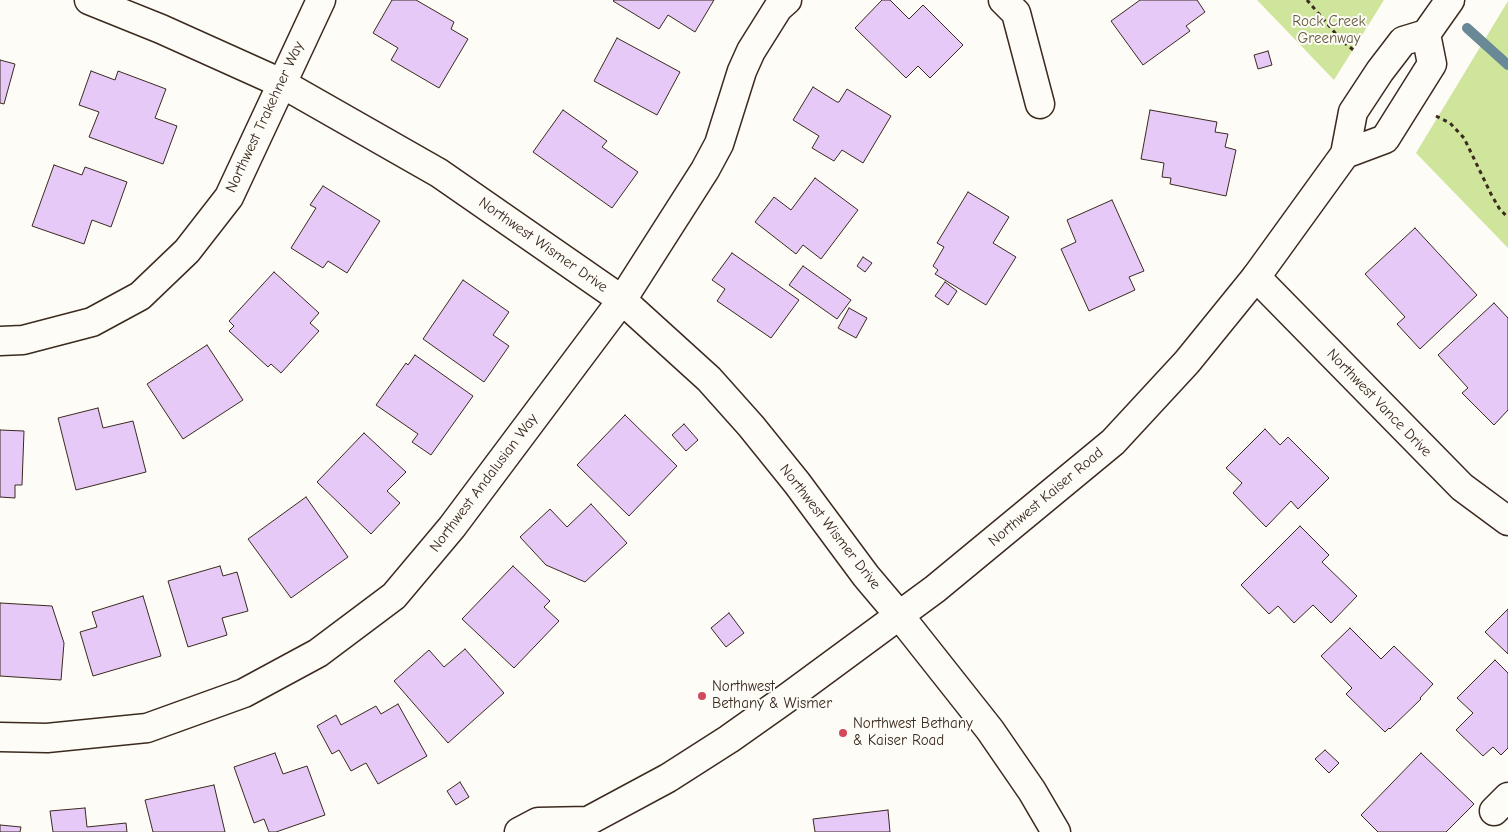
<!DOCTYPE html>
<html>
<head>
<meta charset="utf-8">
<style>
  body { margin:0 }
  canvas { display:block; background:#fdfcf7 }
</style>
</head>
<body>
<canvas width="1508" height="832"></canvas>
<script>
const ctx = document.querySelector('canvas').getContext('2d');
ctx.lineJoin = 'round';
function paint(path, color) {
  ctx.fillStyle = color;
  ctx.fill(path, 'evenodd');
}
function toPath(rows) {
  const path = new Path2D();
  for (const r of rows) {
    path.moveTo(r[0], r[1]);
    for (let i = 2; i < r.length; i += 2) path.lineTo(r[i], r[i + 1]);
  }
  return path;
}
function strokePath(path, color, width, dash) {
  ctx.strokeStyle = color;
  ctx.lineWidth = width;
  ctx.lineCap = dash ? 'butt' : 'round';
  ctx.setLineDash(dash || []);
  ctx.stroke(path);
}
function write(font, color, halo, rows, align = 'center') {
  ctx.font = font + ' "Comic Neue",sans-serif';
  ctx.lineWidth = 4;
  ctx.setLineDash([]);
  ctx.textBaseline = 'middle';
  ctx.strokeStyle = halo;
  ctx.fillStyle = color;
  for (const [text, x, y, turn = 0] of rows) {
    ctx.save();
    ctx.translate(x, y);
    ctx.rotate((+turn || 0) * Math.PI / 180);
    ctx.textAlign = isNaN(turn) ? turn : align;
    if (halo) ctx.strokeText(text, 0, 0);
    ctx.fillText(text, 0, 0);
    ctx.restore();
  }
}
paint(toPath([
  [1257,0,1384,0,1334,80],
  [1508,1,1508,248,1416,153]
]), '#cee59b');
strokePath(toPath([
  [1467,28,1508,65]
]), '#698997', 10);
const building = toPath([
  [392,0,416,0,454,22,451,29,468,39,439,88,391,60,398,48,373,33,392,0],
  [614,0,714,0,695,32,668,15,659,29,613,1,614,0],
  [882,0,890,0,909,19,923,5,963,45,930,78,918,66,906,78,855,28,882,0],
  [1140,0,1197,0,1205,12,1186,26,1190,31,1143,65,1111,21,1140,0],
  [617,38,680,72,657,115,594,81,617,38],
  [1268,51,1272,65,1258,69,1254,55,1268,51],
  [0,60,15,64,4,104,0,103,0,60],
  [91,71,115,80,118,71,166,89,155,118,177,126,163,164,89,137,99,112,79,105,91,71],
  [813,87,837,102,839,102,847,89,891,116,863,163,842,150,834,161,812,148,819,136,793,120,813,87],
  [563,110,607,141,602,147,638,172,612,208,533,152,563,110],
  [1150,110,1217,122,1215,132,1228,134,1225,147,1236,150,1226,196,1170,184,1171,178,1162,177,1164,163,1141,159,1150,110],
  [54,165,82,175,85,167,127,182,111,227,92,220,84,244,32,226,54,165],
  [815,178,858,210,821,259,803,245,796,254,755,222,774,197,791,210,815,178],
  [323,186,380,221,347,273,328,261,323,268,291,248,316,208,310,205,323,186],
  [968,192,1009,217,993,243,1016,257,986,305,935,274,938,270,933,266,944,247,937,243,968,192],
  [1112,200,1144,271,1129,277,1135,290,1089,311,1061,249,1076,242,1067,220,1112,200],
  [1415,228,1477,295,1420,349,1397,324,1405,317,1365,274,1415,228],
  [732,253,799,300,771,338,717,301,725,289,712,280,732,253],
  [863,257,872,263,865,272,857,266,863,257],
  [803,266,851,300,837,319,789,285,803,266],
  [274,272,319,313,310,323,319,331,281,373,271,364,268,367,229,331,234,326,229,321,274,272],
  [463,280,509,312,493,335,509,346,484,382,423,339,463,280],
  [945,282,957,291,948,305,935,296,945,282],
  [1494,303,1508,318,1508,410,1494,425,1462,393,1468,388,1438,355,1494,303],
  [849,308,867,318,856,338,838,328,849,308],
  [207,345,243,400,183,439,147,384,207,345],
  [415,355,473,396,431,455,412,442,418,434,376,405,406,363,408,365,415,355],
  [98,408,103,428,133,421,146,472,76,490,58,418,98,408],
  [625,415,677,466,629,516,577,465,625,415],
  [684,424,698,440,686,451,672,435,684,424],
  [1265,429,1280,445,1288,437,1329,478,1298,509,1291,501,1266,527,1233,493,1242,483,1226,468,1265,429],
  [0,430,24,431,22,485,15,485,15,498,0,497,0,430],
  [364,433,406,472,387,491,400,503,371,534,317,482,364,433],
  [306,497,348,557,291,598,248,539,306,497],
  [591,504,627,543,585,582,546,565,520,537,550,509,567,527,591,504],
  [1300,526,1329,555,1322,562,1357,596,1331,623,1313,605,1294,623,1278,606,1269,614,1241,585,1300,526],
  [220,566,223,576,237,572,248,611,222,618,227,635,188,647,168,581,220,566],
  [513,566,550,601,544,607,559,621,514,668,462,619,513,566],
  [143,596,161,656,93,676,80,632,97,627,92,612,143,596],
  [0,603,52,606,64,643,61,680,0,676,0,603],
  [1508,609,1508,654,1485,632,1508,609],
  [729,613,744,633,726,647,711,628,729,613],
  [1350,628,1381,659,1394,646,1433,684,1420,698,1421,699,1390,729,1389,728,1385,732,1346,694,1352,688,1321,656,1350,628],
  [465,649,504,693,448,743,394,681,429,650,444,667,465,649],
  [1495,660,1508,673,1508,748,1501,755,1493,747,1483,756,1456,730,1473,713,1457,698,1495,660],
  [398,704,427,756,378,784,366,763,351,771,339,750,332,754,317,726,336,715,341,725,376,706,381,714,398,704],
  [1325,750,1339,763,1329,773,1315,759,1325,750],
  [275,753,283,774,307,766,325,815,276,832,269,832,264,819,254,823,234,767,275,753],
  [1421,753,1474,804,1446,832,1378,832,1361,815,1421,753],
  [460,782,469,797,456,805,447,791,460,782],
  [214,785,225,832,153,832,145,800,214,785],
  [85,808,87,827,126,823,127,832,53,832,50,811,85,808],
  [888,810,890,832,815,832,813,819,888,810],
  [0,825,21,827,20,832,0,832,0,825]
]);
paint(building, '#e6c9f7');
strokePath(building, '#3b2a1e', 1);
const street = toPath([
  [89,0,161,29,281,83,439,173,622,300,709,379,751,426,797,483,866,576,899,615],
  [1003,0,1016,13,1040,104],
  [1256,277,1462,487,1508,521],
  [0,341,23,340,92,322,140,296,187,251,229,197,321,0],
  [0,737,47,738,147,728,244,693,318,653,394,596,452,527,622,300,705,170,719,144,742,71,751,51,778,8,787,0],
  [1494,811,1508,797]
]);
const secondary = toPath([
  [1345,154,1385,139,1432,64,1426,34],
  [899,615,990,730,1032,791,1056,832],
  [519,832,538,822,588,821],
  [578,832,588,821,668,778,729,739,787,698,935,589,1113,442,1187,362,1256,277,1345,154,1353,112,1380,71,1403,41,1426,34,1450,0]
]);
strokePath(street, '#3b2a1e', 31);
strokePath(secondary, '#3b2a1e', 31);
strokePath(toPath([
  [1307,0,1342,41,1356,52],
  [1436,116,1450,123,1464,138,1491,194,1499,208,1508,218]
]), '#3b2a1e', 3, [4, 4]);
strokePath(street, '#fdfcf7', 28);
strokePath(secondary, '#fdfcf7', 28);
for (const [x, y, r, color] of [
  [702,696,5,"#d1495b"],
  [843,733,5,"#d1495b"]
]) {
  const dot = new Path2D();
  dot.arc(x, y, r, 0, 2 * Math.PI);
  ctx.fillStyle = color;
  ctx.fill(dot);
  strokePath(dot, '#fdfcf7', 2);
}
write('15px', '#60593d', '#fdfcf7', [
  ["Rock Creek",1329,22],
  ["Greenway",1329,39]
]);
write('15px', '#3b2a1e', '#fdfcf7', [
  ["Northwest Trakehner Way",265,117,-65],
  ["Northwest Wismer Drive",543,245,35],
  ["Northwest Vance Drive",1379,403,46],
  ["Northwest Andalusian Way",484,483,-53],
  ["Northwest Kaiser Road",1046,497,-40],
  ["Northwest Wismer Drive",830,527,52]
]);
write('15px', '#3b2a1e', '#fdfcf7', [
  ["Northwest",712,687],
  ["Bethany & Wismer",712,704],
  ["Northwest Bethany",853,724],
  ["& Kaiser Road",853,741]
], 'left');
</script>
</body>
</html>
